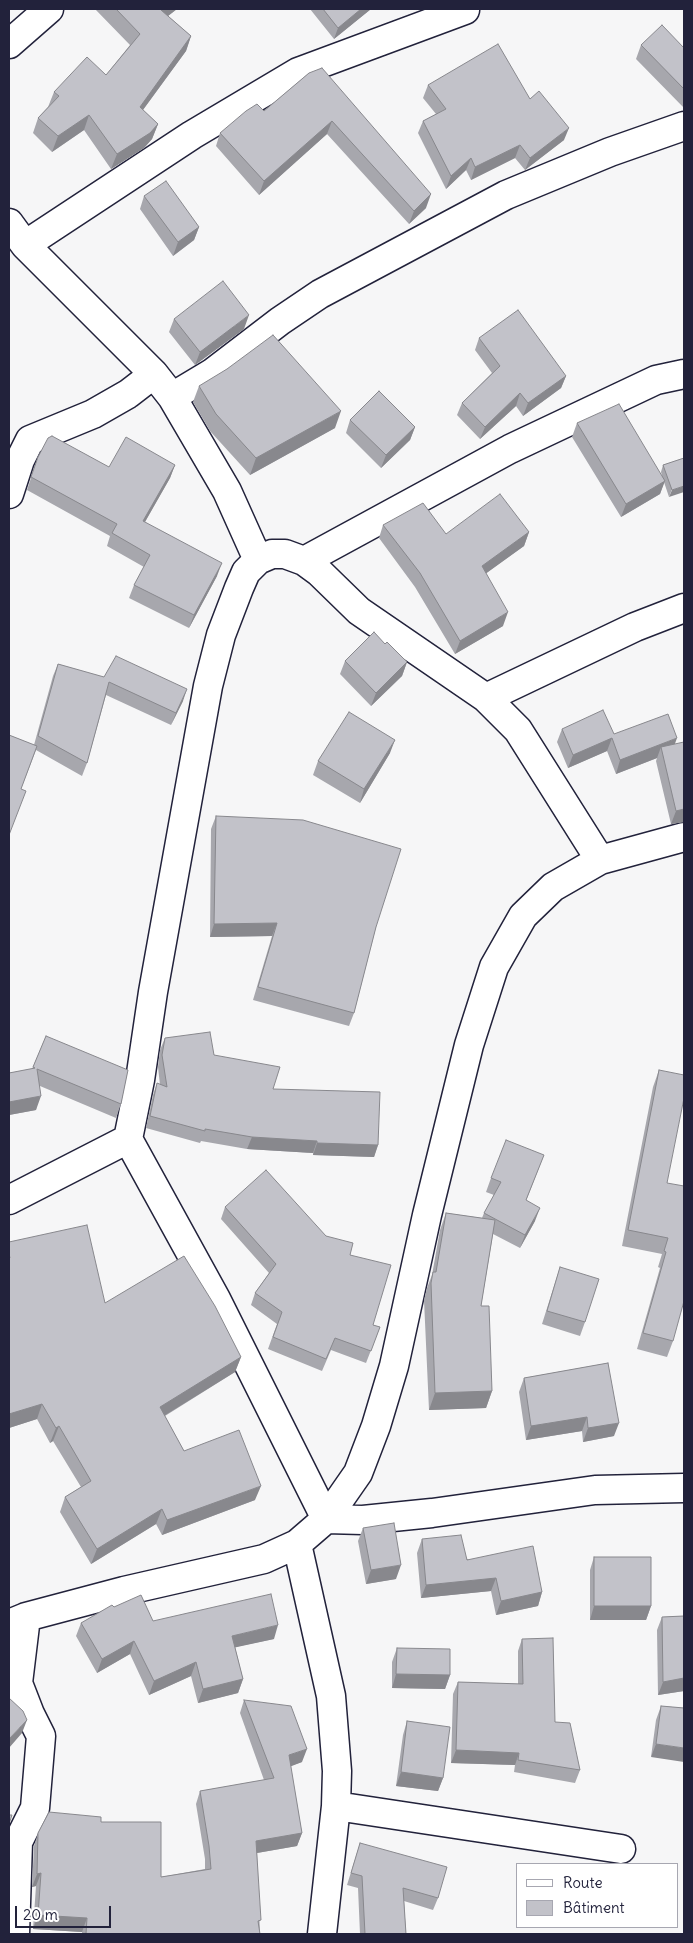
<!DOCTYPE html>
<html>
<head>
<meta charset="utf-8">
<style>
  body { margin:0 }
  #map { position:relative; width:693px; height:1943px; overflow:hidden; background:#f6f6f7; font-family:Delius,sans-serif }
  canvas { display:block }
  .frame { position:absolute; inset:0; border:10px solid #22223b; pointer-events:none }
  .legend { position:absolute; left:516px; top:1863px; width:162px; height:65px; box-sizing:border-box; background:#fff; border:1px solid #a7a7b1; margin:0; padding:6px 9px; list-style:none; font-size:15px; color:#22223b }
  .legend li { display:flex; align-items:center; gap:10px; height:25px }
  .legend b { width:25px; border:1px solid #a7a7b1 }
  .scale { position:absolute; left:15px; top:1906px; width:96px; height:22px; box-sizing:border-box; border:2px solid #22223b; border-top:0; padding-left:6px; font-size:15px; line-height:18px; white-space:nowrap; color:#22223b; -webkit-text-stroke:4px #fff; paint-order:stroke }
</style>
</head>
<body>
<div id="map">
<canvas width="693" height="1943"></canvas>
<div class="frame"></div>
<ul class="legend">
<li><b style="height:6px;background:#fff"></b>Route</li>
<li><b style="height:14px;background:#c2c2c9"></b>Bâtiment</li>
</ul>
<div class="scale">20 m</div>
</div>
<script>
const ctx = document.querySelector('canvas').getContext('2d');
ctx.lineJoin = 'round';
function toPath(rows) {
  const path = new Path2D();
  for (const r of rows) {
    path.moveTo(r[0], r[1]);
    for (let i = 2; i < r.length; i += 2) path.lineTo(r[i], r[i + 1]);
  }
  return path;
}
function strokePath(path, color, width, dash) {
  ctx.strokeStyle = color;
  ctx.lineWidth = width;
  ctx.lineCap = dash ? 'butt' : 'round';
  ctx.setLineDash(dash || []);
  ctx.stroke(path);
}
function paint(path, color) {
  ctx.fillStyle = color;
  ctx.fill(path, 'evenodd');
}
const minor = toPath([
  [9,44,49,9],
  [9,223,25,245,154,374],
  [25,245,192,135,298,72,465,10],
  [172,397,212,373,280,321,320,294,506,195,610,152,684,126],
  [9,494,20,460,30,440,93,414,128,394,154,374,172,397,227,491,258,560],
  [304,561,510,449,656,380,684,374],
  [486,698,635,627,684,608],
  [600,860,518,730,486,698,359,611,319,572,304,561,285,554,272,554,258,560,246,572,239,588,221,635,208,686,153,992,140,1080,128,1139,216,1299,326,1519,363,1520,432,1513,595,1490,684,1488],
  [9,1200,128,1139],
  [297,1544,331,1696,337,1771,336,1806,322,1934],
  [9,1624,26,1617,124,1591,264,1559,297,1544,326,1519,358,1473,376,1426,394,1366,427,1215,469,1045,494,967,523,916,553,887,600,860,684,837],
  [336,1806,621,1849],
  [15,1934,18,1842,35,1808,41,1736,30,1714,18,1683,26,1617]
]);
strokePath(minor, '#22223b', 31);
strokePath(minor, '#fff', 28);
paint(toPath([
  [95,9,177,9,168,16,191,36,186,51,143,110,158,124,152,139,144,148,111,169,84,130,52,152,33,133,38,118,48,107,54,92,106,75,130,45],
  [310,9,371,9,334,39],
  [641,45,684,48,684,108,636,59],
  [309,73,426,208,409,224,327,134,259,195,216,146,220,133,264,111],
  [428,85,530,99,564,140,525,170,515,158,471,180,466,170,446,189,418,133,423,121,436,114,423,98],
  [144,196,199,227,194,240,173,256,140,209],
  [174,319,244,329,195,365,169,332],
  [479,338,566,376,561,388,523,416,516,406,480,439,457,415,462,403,492,373,475,350],
  [199,386,335,428,250,475,210,431,193,402],
  [350,420,415,427,410,440,381,468,346,433],
  [577,423,662,476,661,472,663,465,684,458,669,497,664,482,660,494,621,517,572,437],
  [38,457,109,467,175,465,170,478,145,522,217,576,189,628,129,598,134,585,144,567,107,546,110,536,27,490],
  [383,525,446,534,529,532,524,546,486,573,503,626,455,654,415,587,379,538],
  [385,644,407,662,402,676,371,706,340,674,345,661],
  [58,664,183,701,171,725,106,695,87,763,82,776,36,750,21,789,9,836,9,735,34,745,53,676],
  [562,729,614,734,675,744,684,822,671,824,656,761,657,758,616,774,607,751,568,768,557,742],
  [390,753,360,803,313,775,318,761],
  [216,816,376,927,354,1013,349,1026,253,1000,272,936,210,937,211,829],
  [46,1036,121,1104,116,1118,40,1086,36,1110,9,1115,9,1073,32,1069],
  [165,1038,214,1055,273,1089,378,1145,374,1157,313,1155,313,1153,247,1149,201,1141,200,1143,146,1128,153,1095,157,1083,160,1085,158,1067,160,1050],
  [659,1070,667,1183,673,1341,667,1357,637,1349,660,1268,658,1267,662,1254,622,1246,653,1087],
  [544,1155,526,1201,535,1221,520,1248,493,1234,481,1306,492,1391,486,1408,429,1410,424,1300,427,1288,432,1275,440,1230,446,1213,482,1218,484,1213,494,1195,486,1192,491,1178],
  [225,1207,326,1236,350,1255,373,1325,380,1327,366,1363,331,1350,322,1371,268,1349,277,1324,251,1305,255,1293,269,1273,221,1219],
  [9,1242,105,1303,241,1357,235,1372,165,1416,184,1451,255,1500,162,1535,156,1524,91,1564,60,1512,65,1497,81,1487,53,1441,50,1443,37,1419,9,1428],
  [560,1267,585,1322,580,1336,542,1324],
  [608,1363,614,1436,583,1442,582,1431,526,1440,519,1392,524,1378],
  [363,1528,396,1579,366,1584,358,1541],
  [422,1539,542,1592,538,1606,496,1615,491,1591,421,1598,417,1553],
  [594,1557,651,1606,646,1620,590,1620,590,1570],
  [114,1607,153,1621,274,1639,235,1647,243,1679,238,1693,198,1703,191,1676,149,1695,130,1654,97,1673,76,1636,81,1623],
  [684,1616,684,1691,658,1695,657,1630,662,1617],
  [522,1639,555,1722,580,1770,575,1783,514,1772,515,1765,451,1763,453,1694,458,1682,518,1684,518,1651],
  [397,1648,450,1675,445,1689,392,1688,392,1662],
  [244,1700,302,1762,290,1766,302,1833,297,1846,257,1853,260,1934,82,1934,82,1932,33,1929,36,1886,32,1887,34,1846,38,1833,101,1822,161,1877,205,1869,205,1859,196,1804,200,1791,264,1780,240,1713],
  [661,1706,684,1708,651,1757,656,1720],
  [407,1721,443,1778,438,1791,396,1786,403,1735],
  [360,1843,438,1898,433,1910,404,1901,406,1934,360,1934,358,1888,347,1885]
]), '#a7a7ad');
paint(toPath([
  [163,9,177,9,155,26,161,10],
  [361,9,371,9,334,39,338,28],
  [191,36,186,51,134,122,140,107],
  [89,115,84,130,52,152,58,136],
  [332,121,327,134,259,195,264,181],
  [158,124,152,139,144,148,111,169,117,154],
  [569,128,564,140,525,170,530,158],
  [520,145,515,158,471,180,475,167],
  [471,158,466,170,446,189,451,176],
  [431,194,426,208,409,224,414,211],
  [199,227,194,240,173,256,178,242],
  [249,315,244,329,195,365,200,352],
  [566,376,561,388,523,416,528,403],
  [520,393,516,406,480,439,485,427],
  [341,411,335,428,250,475,256,458],
  [415,427,410,440,381,468,386,455],
  [175,465,170,478,138,534,143,521],
  [665,481,660,494,621,517,626,504],
  [684,486,684,492,669,497,672,490],
  [529,532,524,546,477,580,482,566],
  [222,563,217,576,189,628,194,615],
  [508,612,503,626,455,654,460,641],
  [407,662,402,676,371,706,376,693],
  [187,689,183,701,171,725,176,713],
  [612,738,607,751,568,768,573,755],
  [677,738,672,752,661,747,657,758,616,774,620,760],
  [395,740,390,753,360,803,364,789],
  [684,809,684,822,671,824,676,811],
  [277,923,272,936,210,937,214,924],
  [41,1096,36,1110,9,1115,9,1102],
  [252,1137,317,1141,313,1153,247,1149],
  [317,1143,378,1145,374,1157,313,1155],
  [540,1208,535,1221,520,1248,525,1235],
  [241,1357,235,1372,154,1422,160,1407],
  [492,1391,486,1408,429,1410,435,1393],
  [42,1404,37,1419,9,1428,9,1414],
  [587,1417,582,1431,526,1440,531,1426],
  [619,1423,614,1436,583,1442,588,1428],
  [59,1426,53,1441,50,1443,56,1428],
  [261,1486,255,1500,162,1535,167,1520],
  [162,1509,156,1524,91,1564,97,1549],
  [401,1565,396,1579,366,1584,371,1570],
  [496,1578,491,1591,421,1598,426,1585],
  [542,1592,538,1606,496,1615,501,1601],
  [594,1606,651,1606,646,1620,590,1620],
  [278,1625,274,1639,228,1649,232,1636],
  [134,1641,130,1654,97,1673,102,1659],
  [196,1662,191,1676,149,1695,154,1681],
  [396,1674,450,1675,445,1689,392,1688],
  [684,1678,684,1691,658,1695,663,1682],
  [243,1679,238,1693,198,1703,203,1689],
  [27,1720,22,1733,9,1748,9,1739],
  [656,1744,684,1748,684,1762,651,1757],
  [307,1749,302,1762,284,1769,289,1755],
  [456,1750,519,1753,515,1765,451,1763],
  [401,1772,443,1778,438,1791,396,1786],
  [302,1833,297,1846,251,1854,256,1841],
  [41,1873,36,1886,32,1887,37,1874],
  [38,1915,87,1918,82,1932,33,1929]
]), '#88888d');
const building = toPath([
  [116,9,163,9,161,10,191,36,140,107,158,124,150,133,117,154,89,115,58,136,38,118,59,96,54,92,87,57,106,75,140,34,116,9],
  [323,9,361,9,338,28,323,9],
  [662,25,684,48,684,89,641,45,662,25],
  [498,44,530,99,539,91,569,128,530,158,520,145,475,167,471,158,451,176,423,121,446,109,428,85,498,44],
  [322,68,431,194,414,211,332,121,264,181,220,133,246,111,257,104,264,111,309,73,322,68],
  [166,181,199,227,178,242,144,196,166,181],
  [223,281,249,315,200,352,174,319,223,281],
  [518,310,566,376,528,403,520,393,485,427,462,403,500,366,479,338,518,310],
  [273,335,341,411,256,458,216,414,199,386,227,369,273,335],
  [379,391,415,427,386,455,350,420,379,391],
  [619,404,665,481,626,504,577,423,619,404],
  [52,436,109,467,126,437,175,465,143,521,222,563,194,615,134,585,150,555,112,533,117,524,31,477,38,457,48,438,52,436],
  [684,458,684,486,672,490,663,465,684,458],
  [500,494,529,532,482,566,508,612,460,641,420,573,383,525,423,503,446,534,500,494],
  [374,632,385,644,387,642,407,662,376,693,345,661,374,632],
  [116,656,187,689,176,713,109,682,87,763,38,736,58,664,104,677,116,656],
  [603,710,614,734,668,714,677,738,620,760,612,738,573,755,562,729,603,710],
  [349,712,395,740,364,789,318,761,349,712],
  [9,735,37,746,21,789,26,791,9,835,9,735],
  [684,742,684,809,676,811,661,747,684,742],
  [216,816,303,820,401,849,376,927,354,1013,258,987,277,923,214,924,216,816],
  [210,1032,214,1055,280,1067,273,1089,380,1092,378,1145,317,1143,317,1141,252,1137,205,1129,205,1131,150,1116,157,1083,167,1087,162,1055,165,1038,210,1032],
  [46,1036,128,1070,121,1104,37,1069,41,1096,9,1102,9,1073,35,1068,33,1067,46,1036],
  [659,1070,684,1075,684,1098,667,1183,684,1186,684,1301,673,1341,643,1333,666,1252,664,1251,668,1238,628,1230,659,1070],
  [506,1140,544,1155,526,1200,540,1208,525,1235,484,1213,501,1182,491,1178,506,1140],
  [266,1170,326,1236,353,1243,350,1255,391,1265,373,1325,380,1327,371,1351,335,1338,326,1359,273,1337,282,1312,255,1293,276,1264,225,1207,266,1170],
  [446,1213,495,1220,481,1306,489,1306,492,1391,435,1393,431,1283,433,1272,436,1272,446,1213],
  [87,1225,105,1303,184,1256,215,1306,241,1357,160,1407,184,1451,239,1430,261,1486,167,1520,162,1509,97,1549,65,1497,91,1481,59,1426,56,1428,42,1404,9,1414,9,1259,10,1258,9,1254,9,1242,87,1225],
  [560,1267,599,1279,585,1322,547,1311,560,1267],
  [608,1363,619,1423,588,1428,587,1417,531,1426,524,1378,608,1363],
  [394,1523,401,1565,371,1570,363,1528,394,1523],
  [461,1535,467,1560,533,1546,542,1592,501,1601,496,1578,426,1585,422,1539,461,1535],
  [594,1557,651,1557,651,1606,594,1606,594,1557],
  [271,1594,278,1625,232,1636,243,1679,203,1689,196,1662,154,1681,134,1641,102,1659,81,1623,112,1605,114,1607,141,1595,153,1621,271,1594],
  [684,1616,684,1678,663,1682,662,1617,684,1616],
  [553,1638,555,1722,570,1723,580,1770,518,1760,519,1753,456,1750,458,1682,523,1684,522,1639,553,1638],
  [397,1648,450,1649,450,1675,396,1674,397,1648],
  [9,1698,23,1711,27,1720,9,1739,9,1698],
  [244,1700,291,1706,307,1749,289,1755,302,1833,256,1841,261,1920,258,1921,260,1934,86,1934,87,1918,38,1915,41,1873,37,1874,38,1833,49,1812,101,1817,101,1822,161,1822,161,1877,211,1869,209,1846,200,1791,274,1778,244,1700],
  [661,1706,684,1708,684,1748,656,1744,661,1706],
  [407,1721,450,1727,443,1778,401,1772,407,1721],
  [9,1815,12,1815,9,1824,9,1815],
  [360,1843,447,1867,438,1898,403,1888,406,1934,365,1934,362,1876,351,1873,360,1843]
]);
paint(building, '#c2c2c9');
strokePath(building, '#88888d', 1);
</script>
</body>
</html>
